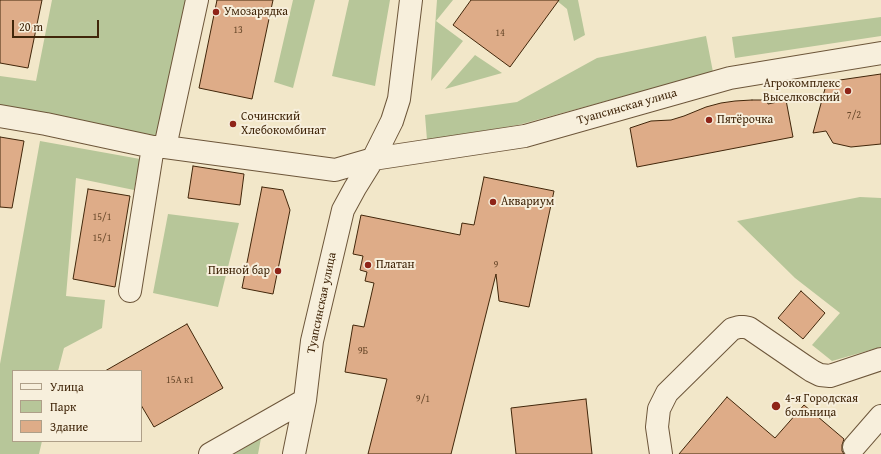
<!DOCTYPE html>
<html>
<head>
<meta charset="utf-8">
<style>
  body { margin:0 }
  #map { position:relative; width:881px; height:454px; overflow:hidden; background:#f2e7c9; font-family:"Gentium Book Plus",serif }
  canvas { display:block }
  .legend { position:absolute; left:12px; top:370px; width:130px; height:72px; box-sizing:border-box; background:#f7efdc; border:1px solid #ae9f88; margin:0; padding:5px 7px; list-style:none; font-size:12px; color:#41260a }
  .legend li { display:flex; align-items:center; gap:8px; height:20px }
  .legend b { width:20px; border:1px solid #ae9f88 }
  .scale { position:absolute; left:12px; top:20px; width:87px; height:18px; box-sizing:border-box; border:2px solid #41260a; border-top:0; padding-left:5px; font-size:12px; line-height:14px; white-space:nowrap; color:#41260a; -webkit-text-stroke:3px #f7efdc; paint-order:stroke }
</style>
</head>
<body>
<div id="map">
<canvas width="881" height="454"></canvas>
<ul class="legend">
<li><b style="height:5px;background:#f7efdc"></b>Улица</li>
<li><b style="height:11px;background:#b7c699"></b>Парк</li>
<li><b style="height:11px;background:#deac88"></b>Здание</li>
</ul>
<div class="scale">20 m</div>
</div>
<script>
const ctx = document.querySelector('canvas').getContext('2d');
ctx.lineJoin = 'round';
function paint(path, color) {
  ctx.fillStyle = color;
  ctx.fill(path, 'evenodd');
}
function toPath(rows) {
  const path = new Path2D();
  for (const r of rows) {
    path.moveTo(r[0], r[1]);
    for (let i = 2; i < r.length; i += 2) path.lineTo(r[i], r[i + 1]);
  }
  return path;
}
function strokePath(path, color, width, dash) {
  ctx.strokeStyle = color;
  ctx.lineWidth = width;
  ctx.lineCap = dash ? 'butt' : 'round';
  ctx.setLineDash(dash || []);
  ctx.stroke(path);
}
function write(font, color, halo, rows, align = 'center') {
  ctx.font = font + ' "Gentium Book Plus",serif';
  ctx.lineWidth = 4;
  ctx.setLineDash([]);
  ctx.textBaseline = 'middle';
  ctx.strokeStyle = halo;
  ctx.fillStyle = color;
  for (const [text, x, y, turn = 0] of rows) {
    ctx.save();
    ctx.translate(x, y);
    ctx.rotate((+turn || 0) * Math.PI / 180);
    ctx.textAlign = isNaN(turn) ? turn : align;
    if (halo) ctx.strokeText(text, 0, 0);
    ctx.fillText(text, 0, 0);
    ctx.restore();
  }
}
paint(toPath([
  [52,0,186,0,156,136,0,108,0,76,36,81],
  [293,0,315,0,293,88,274,82],
  [349,0,390,0,375,86,332,76],
  [437,0,453,0,436,21,463,41,431,81],
  [556,0,578,0,585,35,574,41,567,9],
  [881,17,881,36,735,58,732,37],
  [706,36,713,72,518,125,427,140,425,115,517,102,597,58],
  [475,55,502,73,445,89],
  [40,141,140,159,134,190,76,178,66,296,105,300,102,328,64,348,58,371,13,371,13,441,42,441,39,454,0,454,0,364],
  [860,197,881,198,881,347,832,361,812,345,840,313,795,278,737,221],
  [168,214,239,223,218,307,153,293],
  [261,438,258,454,234,454]
]), '#b7c699');
const building = toPath([
  [0,0,42,0,28,68,0,63,0,0],
  [217,0,273,0,252,99,199,88,217,0],
  [471,0,559,0,510,67,453,25,471,0],
  [881,74,881,144,851,147,833,143,826,131,813,133,826,85,833,81,881,74],
  [752,100,767,100,768,104,786,100,793,137,637,167,630,128,651,121,671,120,684,116,706,107,721,103,735,101,752,100],
  [0,137,24,141,12,208,0,207,0,137],
  [193,166,244,174,240,205,188,198,193,166],
  [484,177,554,191,529,307,499,301,496,274,451,454,368,454,387,379,345,372,353,325,364,327,374,283,365,281,367,272,360,270,363,256,353,254,361,215,460,235,462,223,474,225,484,177],
  [262,187,283,190,290,210,273,294,242,288,262,187],
  [88,189,130,196,115,287,73,279,88,189],
  [801,291,825,313,803,339,778,318,801,291],
  [187,324,223,388,154,427,141,405,141,371,105,371,187,324],
  [727,397,775,438,804,405,844,439,842,445,842,451,844,454,679,454,727,397],
  [586,399,592,454,516,454,511,408,586,399]
]);
paint(building, '#deac88');
strokePath(building, '#41260a', 1);
const minor = toPath([
  [0,116,46,124,153,147,165,147,335,170,373,159,525,136,730,78,881,53],
  [165,147,197,0],
  [130,291,153,147],
  [854,447,881,416],
  [210,454,305,400],
  [294,454,305,400,312,341,343,210,355,188,373,159,392,121,399,99,411,0],
  [661,454,657,427,659,409,667,393,732,329,739,327,744,327,749,328,803,365,812,371,820,375,830,376,881,359]
]);
strokePath(minor, '#6d563a', 24);
strokePath(minor, '#f7efdc', 22);
for (const [x, y, r, color] of [
  [216,12,4,"#8f2418"],
  [848,91,4,"#8f2418"],
  [709,120,4,"#8f2418"],
  [233,124,4,"#8f2418"],
  [493,202,4,"#8f2418"],
  [368,265,4,"#8f2418"],
  [278,271,4,"#8f2418"],
  [776,406,5,"#8f2418"]
]) {
  const dot = new Path2D();
  dot.arc(x, y, r, 0, 2 * Math.PI);
  ctx.fillStyle = color;
  ctx.fill(dot);
  strokePath(dot, '#f7efdc', 1.5);
}
write('10px', '#68482a', null, [
  ["13",238,30],
  ["14",500,33],
  ["7/2",854,115],
  ["15/1",102,217],
  ["15/1",102,238],
  ["9",496,265],
  ["9Б",363,351],
  ["15А к1",180,380],
  ["9/1",423,399]
]);
write('12px', '#41260a', '#f7efdc', [
  ["Умозарядка",224,12],
  ["Агрокомплекс",840,84,"right"],
  ["Выселковский",840,98,"right"],
  ["Сочинский",241,117],
  ["Хлебокомбинат",241,131],
  ["Пятёрочка",717,120],
  ["Аквариум",501,202],
  ["Платан",376,265],
  ["Пивной бар",270,271,"right"],
  ["4-я Городская",785,399],
  ["больница",785,413]
], 'left');
write('12px', '#41260a', '#f7efdc', [
  ["Туапсинская улица",627,107,-16],
  ["Туапсинская улица",322,303,-78]
]);
</script>
</body>
</html>
